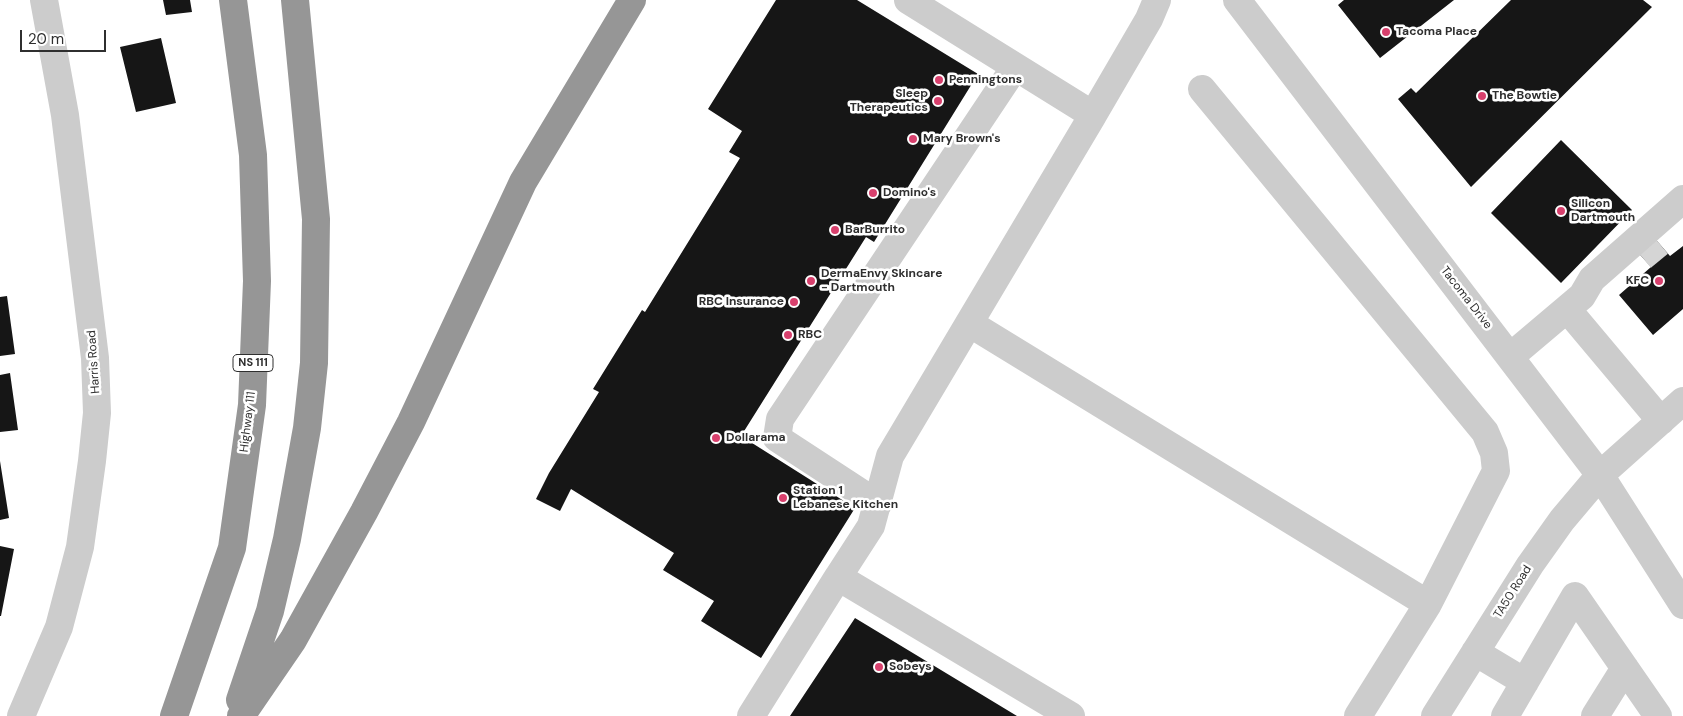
<!DOCTYPE html>
<html>
<head>
<meta charset="utf-8">
<style>
  body { margin:0 }
  #map { position:relative; width:1683px; height:716px; overflow:hidden; background:#fff; font-family:"DM Sans",sans-serif }
  canvas { display:block }
  .scale { position:absolute; left:20px; top:30px; width:86px; height:22px; box-sizing:border-box; border:2px solid #2f2f2f; border-top:0; padding-left:6px; font-size:15px; line-height:18px; white-space:nowrap; color:#2f2f2f; -webkit-text-stroke:4px #fff; paint-order:stroke }
</style>
</head>
<body>
<div id="map">
<canvas width="1683" height="716"></canvas>
<div class="scale">20 m</div>
</div>
<script>
const ctx = document.querySelector('canvas').getContext('2d');
ctx.lineJoin = 'round';
function paint(path, color) {
  ctx.fillStyle = color;
  ctx.fill(path, 'evenodd');
}
function toPath(rows) {
  const path = new Path2D();
  for (const r of rows) {
    path.moveTo(r[0], r[1]);
    for (let i = 2; i < r.length; i += 2) path.lineTo(r[i], r[i + 1]);
  }
  return path;
}
function strokePath(path, color, width, dash) {
  ctx.strokeStyle = color;
  ctx.lineWidth = width;
  ctx.lineCap = dash ? 'butt' : 'round';
  ctx.setLineDash(dash || []);
  ctx.stroke(path);
}
function write(font, color, halo, rows, align = 'center') {
  ctx.font = font + ' "DM Sans",sans-serif';
  ctx.lineWidth = 5;
  ctx.setLineDash([]);
  ctx.textBaseline = 'middle';
  ctx.strokeStyle = halo;
  ctx.fillStyle = color;
  for (const [text, x, y, turn = 0] of rows) {
    ctx.save();
    ctx.translate(x, y);
    ctx.rotate((+turn || 0) * Math.PI / 180);
    ctx.textAlign = isNaN(turn) ? turn : align;
    if (halo) ctx.strokeText(text, 0, 0);
    ctx.fillText(text, 0, 0);
    ctx.restore();
  }
}
paint(toPath([
  [163,0,190,0,192,12,166,15],
  [776,0,857,0,978,74,874,242,866,237,741,436,855,508,761,658,701,621,714,601,663,570,674,553,571,489,560,511,536,499,549,473,599,392,593,389,642,310,645,312,740,158,729,152,742,131,708,109],
  [1344,0,1454,0,1380,58,1338,5],
  [1511,0,1643,0,1652,7,1471,187,1398,99,1411,88,1416,93],
  [161,38,176,103,136,112,120,47],
  [1561,140,1632,210,1561,283,1491,213],
  [1651,234,1670,256,1683,246,1683,309,1653,335,1619,295,1651,267,1634,248],
  [7,296,15,354,0,356,0,297],
  [10,373,18,430,0,432,0,375],
  [0,461,9,518,0,520],
  [0,546,14,549,1,616,0,616],
  [855,618,1017,716,790,716]
]), '#161616');
strokePath(toPath([
  [1642,257,1659,243]
]), '#d5d5d5', 28, [28, 14]);
strokePath(toPath([
  [908,0,1093,115,890,456,871,526,838,577,1071,716],
  [1237,0,1600,475,1683,605],
  [1202,89,1485,432,1494,453,1496,471,1428,604],
  [1093,115,1149,19,1157,0],
  [1567,309,1661,421],
  [969,323,1428,604,1358,716],
  [1511,356,1582,296,1592,279,1683,199],
  [878,504,777,438,780,419,1015,67],
  [1475,652,1525,682],
  [21,716,59,627,80,547,92,461,97,413,95,358,65,115,44,0],
  [751,716,838,577],
  [1435,716,1530,565,1562,520,1600,475,1683,401],
  [1505,716,1575,596,1658,716],
  [1595,716,1625,668]
]), '#ccc', 28);
strokePath(toPath([
  [240,700,270,611,287,539,307,428,314,363,316,219,295,0],
  [174,716,232,548,252,405,257,281,253,155,233,0],
  [241,716,293,640,364,512,411,422,523,182,632,0]
]), '#969696', 28);
for (const [x, y, r, color] of [
  [1386,32,5,"#d8406d"],
  [939,80,5,"#d8406d"],
  [1482,96,5,"#d8406d"],
  [938,101,5,"#d8406d"],
  [913,139,5,"#d8406d"],
  [873,193,5,"#d8406d"],
  [1561,211,5,"#d8406d"],
  [835,230,5,"#d8406d"],
  [811,281,5,"#d8406d"],
  [1659,281,5,"#d8406d"],
  [794,302,5,"#d8406d"],
  [788,335,5,"#d8406d"],
  [716,438,5,"#d8406d"],
  [783,498,5,"#d8406d"],
  [879,667,5,"#d8406d"]
]) {
  const dot = new Path2D();
  dot.arc(x, y, r, 0, 2 * Math.PI);
  ctx.fillStyle = color;
  ctx.fill(dot);
  strokePath(dot, '#fff', 2);
}
for (const [x, y, w] of [
  [253,363,40]
]) {
  const box = new Path2D();
  box.roundRect(x - w / 2, y - 8.5, w, 17, 4);
  ctx.fillStyle = '#fff';
  ctx.fill(box);
  strokePath(box, '#2f2f2f', 1);
}
write('bold 11px', '#2f2f2f', null, [
  ["NS 111",253,363]
]);
write('bold 12px', '#2f2f2f', '#fff', [
  ["Tacoma Place",1396,32],
  ["Penningtons",949,80],
  ["Sleep",928,94,"right"],
  ["Therapeutics",928,108,"right"],
  ["The Bowtie",1492,96],
  ["Mary Brown's",923,139],
  ["Domino's",883,193],
  ["Silicon",1571,204],
  ["Dartmouth",1571,218],
  ["BarBurrito",845,230],
  ["DermaEnvy Skincare",821,274],
  ["- Dartmouth",821,288],
  ["KFC",1649,281,"right"],
  ["RBC Insurance",784,302,"right"],
  ["RBC",798,335],
  ["Dollarama",726,438],
  ["Station 1",793,491],
  ["Lebanese Kitchen",793,505],
  ["Sobeys",889,667]
], 'left');
write('12px', '#2f2f2f', '#fff', [
  ["Tacoma Drive",1466,298,52],
  ["Harris Road",94,362,-94],
  ["Highway 111",248,422,-83],
  ["TA50 Road",1513,592,-58]
]);
</script>
</body>
</html>
